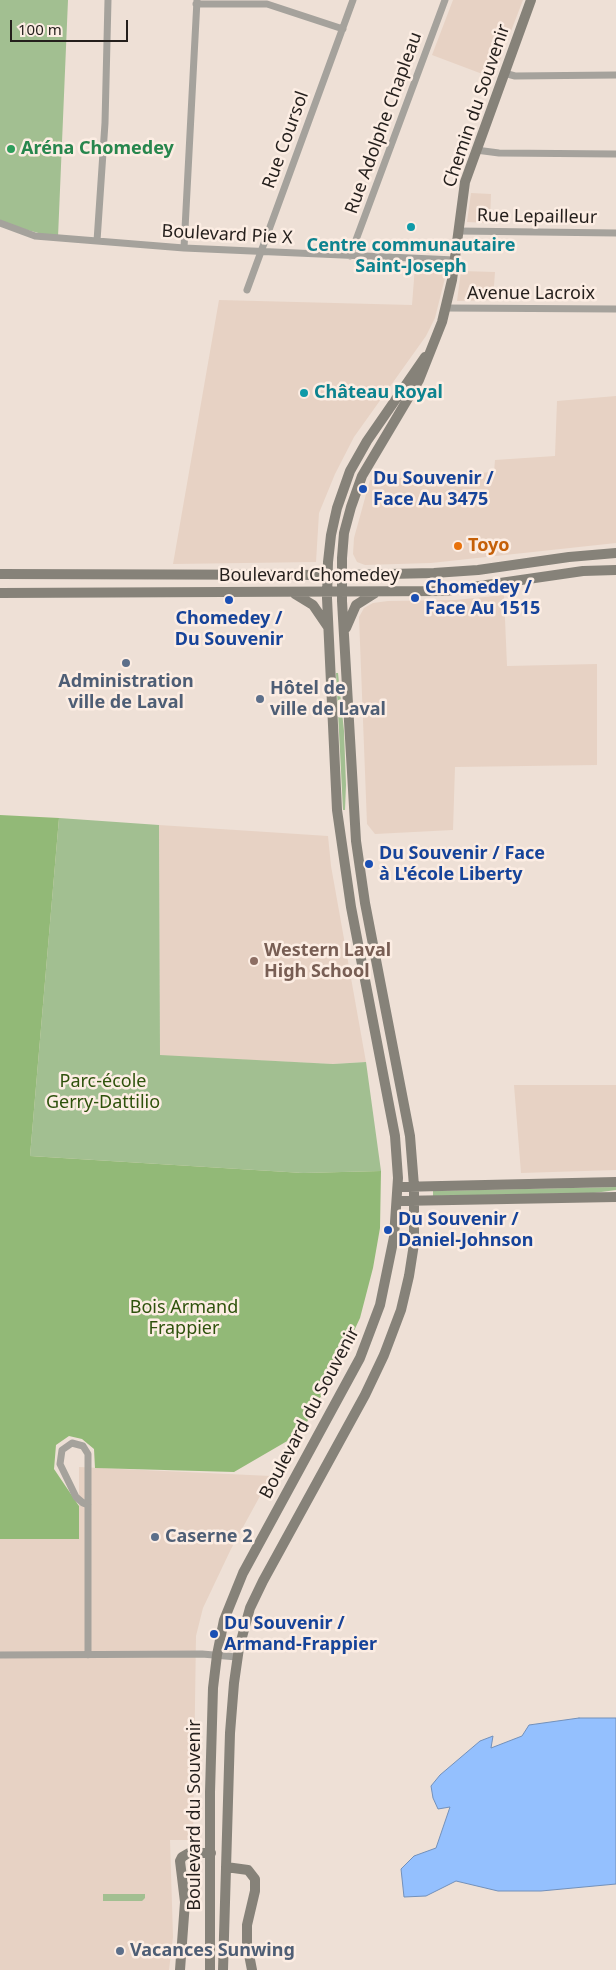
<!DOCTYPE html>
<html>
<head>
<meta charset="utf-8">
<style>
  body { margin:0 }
  #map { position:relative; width:616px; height:1970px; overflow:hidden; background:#eee0d6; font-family:"Noto Sans",sans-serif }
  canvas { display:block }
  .scale { position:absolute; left:10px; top:20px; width:118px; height:22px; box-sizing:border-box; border:2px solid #241f1c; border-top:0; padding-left:6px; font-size:15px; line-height:18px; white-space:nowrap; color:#241f1c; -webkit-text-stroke:4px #fcede3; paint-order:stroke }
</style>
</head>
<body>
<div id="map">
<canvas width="616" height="1970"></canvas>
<div class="scale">100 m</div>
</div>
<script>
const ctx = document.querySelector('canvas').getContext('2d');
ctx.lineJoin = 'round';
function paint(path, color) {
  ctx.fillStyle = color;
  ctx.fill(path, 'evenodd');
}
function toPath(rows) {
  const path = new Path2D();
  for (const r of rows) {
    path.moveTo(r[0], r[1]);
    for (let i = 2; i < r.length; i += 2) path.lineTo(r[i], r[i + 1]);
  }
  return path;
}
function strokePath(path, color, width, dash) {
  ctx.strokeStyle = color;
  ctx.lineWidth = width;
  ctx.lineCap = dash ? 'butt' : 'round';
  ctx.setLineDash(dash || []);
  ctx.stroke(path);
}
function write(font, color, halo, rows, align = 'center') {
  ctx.font = font + ' "Noto Sans",sans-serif';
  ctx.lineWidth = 5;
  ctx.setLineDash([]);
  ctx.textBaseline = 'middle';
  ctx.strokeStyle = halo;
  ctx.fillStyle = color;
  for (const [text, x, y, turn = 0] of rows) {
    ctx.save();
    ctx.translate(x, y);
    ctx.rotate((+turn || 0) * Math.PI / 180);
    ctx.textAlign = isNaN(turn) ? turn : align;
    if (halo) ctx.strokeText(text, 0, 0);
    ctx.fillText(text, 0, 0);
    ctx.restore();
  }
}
paint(toPath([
  [453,0,523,0,493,78,432,55],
  [471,193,491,194,490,223,467,222],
  [415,266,444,267,447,270,435,318,426,336,354,437,335,474,319,513,316,562,173,564,219,300,412,305],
  [461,271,495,272,493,300,457,301],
  [616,396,616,543,431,563,365,565,357,562,353,554,354,538,370,480,494,472,495,460,555,456,557,401],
  [504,595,507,666,597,664,597,765,455,767,453,830,375,834,367,824,359,617,364,608,373,603,388,601,455,600],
  [159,825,328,836,331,866,366,1062,333,1064,160,1056],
  [514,1085,616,1085,616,1170,521,1173],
  [79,1467,271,1476,231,1549,203,1608,196,1636,193,1840,170,1840,173,1937,169,1970,0,1970,0,1539,79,1539]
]), '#e7d2c4');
paint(toPath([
  [0,0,68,0,58,237,54,237,0,223],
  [336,673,338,673,344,731,346,785,345,810,343,810],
  [59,818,159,825,160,1055,333,1064,366,1062,381,1171,303,1173,30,1156],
  [616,1187,616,1190,594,1193,433,1196,433,1191],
  [103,1894,145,1894,145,1898,142,1901,103,1901]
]), '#a2bf91');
paint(toPath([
  [0,815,59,818,30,1156,303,1173,381,1171,380,1228,373,1268,360,1318,339,1363,301,1433,234,1472,95,1468,94,1449,82,1439,69,1436,56,1445,54,1469,79,1506,79,1539,0,1539]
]), '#92b977');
const water = toPath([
  [579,1718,616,1718,616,1884,541,1891,498,1891,456,1881,426,1896,404,1897,401,1869,414,1856,436,1848,450,1807,438,1809,433,1798,431,1786,440,1775,480,1741,493,1736,491,1748,522,1736,529,1725,579,1718]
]);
paint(water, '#94c0fe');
strokePath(water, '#7290ba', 1);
strokePath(toPath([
  [196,4,267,4,343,29],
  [504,73,515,76,616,75],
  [476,150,499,153,616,154],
  [0,223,35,236,97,241,184,248,455,260],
  [458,231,616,233],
  [97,241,105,123,108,0],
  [184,248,197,0],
  [350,256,445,0],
  [247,290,353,0],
  [446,308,616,309],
  [88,1505,83,1503,76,1497,60,1464,62,1450,72,1443,83,1446,88,1454,88,1655],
  [0,1655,202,1654,237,1657]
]), '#a5a29c', 7);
strokePath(toPath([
  [0,574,342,575,434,573,478,570,569,557,616,553],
  [0,593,445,591,583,571,616,570],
  [295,594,313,605,328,627],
  [346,628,356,605,375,593],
  [398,1187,616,1182],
  [398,1201,616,1197],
  [226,1867,248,1870,255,1879,255,1891,247,1925,247,1944,252,1970],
  [180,1970,185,1902,180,1861,182,1857,189,1853,211,1853],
  [210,1970,210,1792,213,1688,217,1655,224,1620,243,1573,360,1358,380,1305,394,1237,398,1178,395,1136,351,907,337,810,327,598,328,562,331,535,337,508,350,471,367,441,425,357],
  [223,1970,230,1733,234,1683,239,1648,250,1608,263,1581,365,1395,384,1355,401,1310,409,1276,414,1244,414,1186,410,1136,365,903,356,841,342,601,342,558,344,533,351,507,362,476,419,380,442,322,452,280,465,182,531,0]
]), '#868279', 10);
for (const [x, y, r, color] of [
  [11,149,5,"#2e9e5b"],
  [411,227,5,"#0f9aa8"],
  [304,393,5,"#0f9aa8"],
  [363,489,5,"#1a4fb4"],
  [458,546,5,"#e8710a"],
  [415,598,5,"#1a4fb4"],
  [229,600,5,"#1a4fb4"],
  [126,663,5,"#5c6f8a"],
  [260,699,5,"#5c6f8a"],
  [369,864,5,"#1a4fb4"],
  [254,961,5,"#8d6e63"],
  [388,1230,5,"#1a4fb4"],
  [155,1537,5,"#5c6f8a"],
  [214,1634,5,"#1a4fb4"],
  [120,1951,5,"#5c6f8a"]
]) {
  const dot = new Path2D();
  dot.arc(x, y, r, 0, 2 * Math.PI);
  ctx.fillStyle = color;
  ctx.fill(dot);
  strokePath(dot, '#fcede3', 2);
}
write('18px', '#241f1c', '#fcede3', [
  ["Chemin du Souvenir",477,106,-71],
  ["Rue Adolphe Chapleau",384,123,-70],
  ["Rue Coursol",286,140,-70],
  ["Rue Lepailleur",537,217,1],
  ["Boulevard Pie X",227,235,3],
  ["Avenue Lacroix",531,294],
  ["Boulevard Chomedey",309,576],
  ["Boulevard du Souvenir",310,1413,-62],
  ["Boulevard du Souvenir",195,1815,-90]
]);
write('bold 18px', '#27864d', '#fcede3', [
  ["Aréna Chomedey",21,149]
], 'left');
write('bold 18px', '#0d838f', '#fcede3', [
  ["Centre communautaire",411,246],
  ["Saint-Joseph",411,267],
  ["Château Royal",314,393,"left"]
]);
write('bold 18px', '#164399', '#fcede3', [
  ["Du Souvenir /",373,479],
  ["Face Au 3475",373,500],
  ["Chomedey /",425,588],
  ["Face Au 1515",425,609],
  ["Chomedey /",229,619,"center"],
  ["Du Souvenir",229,640,"center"],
  ["Du Souvenir / Face",379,854],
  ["à L'école Liberty",379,875],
  ["Du Souvenir /",398,1220],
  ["Daniel-Johnson",398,1241],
  ["Du Souvenir /",224,1624],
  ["Armand-Frappier",224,1645]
], 'left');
write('bold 18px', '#c56008', '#fcede3', [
  ["Toyo",468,546]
], 'left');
write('bold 18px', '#4e5e75', '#fcede3', [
  ["Administration",126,682,"center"],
  ["ville de Laval",126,703,"center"],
  ["Hôtel de",270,689],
  ["ville de Laval",270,710],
  ["Caserne 2",165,1537],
  ["Vacances Sunwing",130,1951]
], 'left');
write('bold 18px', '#785e54', '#fcede3', [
  ["Western Laval",264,951],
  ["High School",264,972]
], 'left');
write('18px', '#2e520c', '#fcede3', [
  ["Parc-école",103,1082],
  ["Gerry-Dattilio",103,1103],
  ["Bois Armand",184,1308],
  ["Frappier",184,1329]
]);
</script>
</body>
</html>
